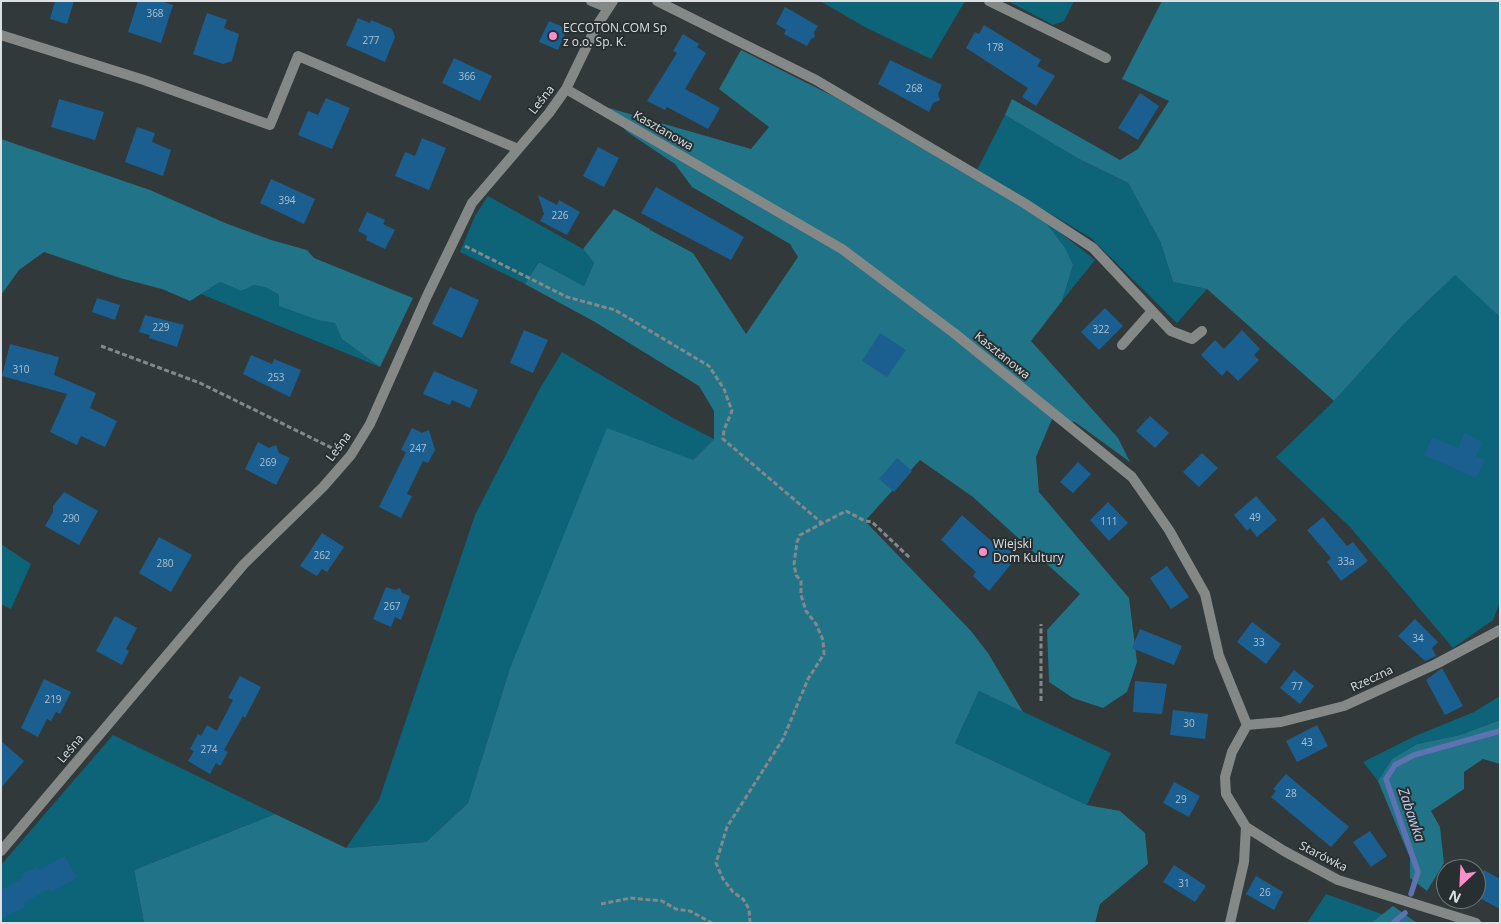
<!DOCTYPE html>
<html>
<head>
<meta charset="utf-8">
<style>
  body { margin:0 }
  #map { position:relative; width:1501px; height:924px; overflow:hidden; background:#32393b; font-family:"Open Sans",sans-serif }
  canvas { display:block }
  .frame { position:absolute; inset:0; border:2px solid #dce0e2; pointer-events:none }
  .north { position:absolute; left:1436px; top:859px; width:50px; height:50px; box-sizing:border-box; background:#282f31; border:1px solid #707678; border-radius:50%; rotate:205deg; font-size:14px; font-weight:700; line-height:20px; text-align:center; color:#dce0e2 }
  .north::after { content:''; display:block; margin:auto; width:18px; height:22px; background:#f98fca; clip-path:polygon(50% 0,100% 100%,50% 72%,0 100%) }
</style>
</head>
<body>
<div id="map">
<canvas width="1501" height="924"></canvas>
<div class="frame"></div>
<div class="north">N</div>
</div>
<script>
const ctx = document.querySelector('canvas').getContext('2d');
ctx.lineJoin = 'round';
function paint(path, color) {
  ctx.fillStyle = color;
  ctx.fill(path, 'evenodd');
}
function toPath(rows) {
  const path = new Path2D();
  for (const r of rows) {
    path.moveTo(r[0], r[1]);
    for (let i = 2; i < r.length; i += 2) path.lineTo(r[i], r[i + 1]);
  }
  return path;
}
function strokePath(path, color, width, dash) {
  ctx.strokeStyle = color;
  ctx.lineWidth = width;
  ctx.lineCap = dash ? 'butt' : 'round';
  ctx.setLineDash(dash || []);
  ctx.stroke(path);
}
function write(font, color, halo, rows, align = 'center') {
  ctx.font = font + ' "Open Sans",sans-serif';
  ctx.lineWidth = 4;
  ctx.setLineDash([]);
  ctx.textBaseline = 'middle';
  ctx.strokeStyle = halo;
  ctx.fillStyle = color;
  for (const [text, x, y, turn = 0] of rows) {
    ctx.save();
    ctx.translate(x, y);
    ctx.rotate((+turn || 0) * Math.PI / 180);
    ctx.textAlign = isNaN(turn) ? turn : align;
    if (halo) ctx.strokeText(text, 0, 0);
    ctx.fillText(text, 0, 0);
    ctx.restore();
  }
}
paint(toPath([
  [820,1,965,1,931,59,865,27],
  [1008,1,1074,1,1064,21,1053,25],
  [1005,115,1077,158,1128,183,1160,241,1173,282,1207,289,1177,323,1091,238,977,170],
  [488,196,583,249,594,263,584,286,539,262,525,284,460,252,475,216],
  [1044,220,1095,260,1062,301,1073,265],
  [1456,274,1500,317,1500,602,1493,620,1453,648,1350,527,1276,457,1334,401,1403,325],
  [220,282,241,291,253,285,267,288,279,295,292,310,335,323,343,339,380,367,201,294],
  [562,352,675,419,714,439,693,460,509,671,468,803,426,842,346,848,379,800,475,515,539,390],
  [1,544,31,564,11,609,1,604],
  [979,691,1111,753,1087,805,955,743],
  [1500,696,1500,720,1460,735,1417,744,1392,759,1378,781,1363,762,1415,736,1474,712],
  [113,735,275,814,134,870,144,923,1,923,1,865],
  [1326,894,1387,916,1375,923,1307,923]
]), '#0d6378');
paint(toPath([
  [1162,1,1500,1,1500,317,1455,275,1403,325,1334,401,1207,289,1173,282,1160,241,1128,183,1077,158,1005,115,1012,99,1120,160,1138,149,1169,101,1122,79],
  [741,50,833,96,1044,220,1065,248,1073,265,1062,301,1031,341,1118,438,1130,462,1075,422,1052,419,1036,457,1039,492,1129,598,1137,662,1127,692,1103,708,1073,698,1049,682,1047,630,1080,594,973,497,920,460,865,521,971,631,988,653,1023,712,979,691,955,743,1087,805,1120,811,1145,833,1148,864,1100,904,1095,923,144,923,134,870,275,814,346,848,426,842,468,803,509,671,607,428,693,460,714,439,714,411,699,386,595,322,525,284,539,262,584,286,594,263,583,249,614,209,650,229,649,233,650,230,693,253,746,334,798,257,790,244,692,187,675,164,626,131,609,108,751,149,769,127,719,89],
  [1,139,150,190,225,223,271,240,307,250,314,258,413,298,380,367,342,339,335,323,318,320,279,306,279,295,267,288,254,285,241,291,220,282,190,301,162,289,120,278,44,252,19,270,1,295],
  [1500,720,1500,764,1483,759,1464,772,1464,789,1431,811,1440,827,1444,863,1427,891,1410,878,1410,858,1378,781,1392,759,1417,744,1460,735],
  [1393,906,1417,923,1371,923]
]), '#217388');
strokePath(toPath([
  [1411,894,1418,872,1386,779,1395,765,1414,755,1500,731],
  [1393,923,1405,913]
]), '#5e72b2', 5.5);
paint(toPath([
  [55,1,74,1,67,24,50,19],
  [138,1,161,1,173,5,161,43,128,32],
  [785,7,818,26,814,32,815,37,811,39,807,46,784,34,786,30,776,24],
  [207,13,227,20,224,28,239,34,232,61,223,64,193,54],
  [358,18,370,23,371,20,392,29,395,37,385,62,346,45],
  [549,21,567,29,558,50,539,42],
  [984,25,1041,60,1037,66,1055,76,1036,106,1022,97,1028,88,966,48,975,32,979,34],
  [683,34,699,44,697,47,706,53,685,89,720,108,708,129,667,107,665,110,647,101,677,53,673,51],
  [454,58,492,76,480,101,442,83],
  [890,60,942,85,938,94,940,100,933,103,929,112,878,84],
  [1140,93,1159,106,1138,140,1118,128],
  [326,98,350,108,332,149,298,135,308,111,318,115],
  [59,99,104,112,95,140,51,127],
  [137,127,155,133,152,142,171,150,163,176,125,162],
  [422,138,446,148,429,190,395,176,405,152,415,156],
  [598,147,619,158,604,187,583,176],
  [271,179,315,199,304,224,260,203],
  [656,187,744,237,731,260,641,213],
  [538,195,557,205,559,200,580,212,567,235,540,221,544,214],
  [367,212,385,220,383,224,395,230,385,249,366,240,367,236,358,231],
  [450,287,479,300,462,338,432,324],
  [97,298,120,305,115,320,92,312],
  [1105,308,1123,326,1099,350,1081,332],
  [145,315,184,325,177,347,149,338,150,335,139,332],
  [524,330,548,340,533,373,510,363],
  [1242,330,1260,349,1254,355,1259,360,1238,381,1227,370,1222,376,1201,355,1215,340,1224,349],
  [880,333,906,350,887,377,862,361],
  [10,344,59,357,54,375,96,393,90,408,117,421,105,447,81,436,77,445,50,432,67,394,2,376],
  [251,355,272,364,274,359,301,370,290,397,243,374],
  [434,371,478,390,470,408,452,400,450,405,423,394],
  [1150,416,1169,433,1155,448,1136,431],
  [412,428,422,433,429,430,435,450,428,463,423,461,407,494,412,496,401,518,379,507,406,452,401,450],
  [1464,433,1482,442,1476,456,1485,460,1476,478,1424,455,1432,437,1458,448],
  [258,442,269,448,276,445,279,453,290,458,276,485,245,469],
  [1202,453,1218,468,1199,487,1183,472],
  [897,458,912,471,894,492,879,479],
  [1078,462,1091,474,1073,493,1060,482],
  [64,492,98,511,79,545,45,526,53,512,53,506],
  [1256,496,1277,520,1257,537,1250,528,1247,531,1234,515],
  [1108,502,1128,523,1109,541,1090,520],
  [962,515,998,547,1001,543,1017,557,989,591,973,576,976,572,941,540],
  [1323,517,1347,546,1353,542,1368,561,1341,581,1327,562,1331,558,1307,530],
  [322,533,344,547,327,572,322,569,317,576,300,566],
  [159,537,192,555,171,592,139,573],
  [1167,566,1189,597,1171,609,1150,578],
  [386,587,395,590,400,588,402,593,410,596,401,620,395,617,391,627,373,619],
  [115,616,137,628,126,649,129,651,122,665,96,651],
  [1415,619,1438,642,1432,648,1436,656,1425,661,1398,636],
  [1252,622,1281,644,1266,664,1237,642],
  [1140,629,1182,646,1174,665,1132,648],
  [1442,668,1463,706,1445,715,1426,680],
  [1294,670,1314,686,1300,704,1280,688],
  [240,676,261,687,245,718,243,716,224,750,228,752,220,766,216,763,210,774,188,761,194,751,190,749,198,734,201,736,207,725,217,731,233,700,228,698],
  [44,679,71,692,60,714,56,712,51,721,47,719,38,737,21,728],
  [1135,681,1167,684,1162,714,1133,712],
  [1173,710,1208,714,1205,739,1170,735],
  [1317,725,1328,746,1297,762,1286,741],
  [1,741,24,761,1,788],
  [1286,774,1349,827,1331,847,1271,797,1276,791,1273,789],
  [1174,782,1200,796,1189,817,1163,803],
  [1370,831,1387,856,1371,867,1353,842],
  [65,856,77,878,51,892,49,889,23,903,25,907,1,919,1,890,23,878,21,875,37,867,39,870],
  [1174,865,1206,886,1195,902,1163,882],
  [1484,870,1500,879,1500,909,1476,896,1476,886],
  [1256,876,1283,892,1274,910,1246,894]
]), '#1b5f90');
strokePath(toPath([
  [465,246,567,297,615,310,709,366,724,389,732,411,724,430,723,439,823,524],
  [101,346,200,383,336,450],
  [1041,701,1041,624],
  [601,904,631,898,662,901,676,909,690,911,712,923],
  [750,923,749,909,743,899,733,892,723,879,716,863,727,827,783,739,808,679,824,654,823,640,816,624,806,611,801,595,801,581,796,575,794,564,797,542,800,535,846,511,865,521,872,522,910,558]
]), '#83898b', 3, [5, 2.5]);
strokePath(toPath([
  [591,1,608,8],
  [657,1,816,80,1024,203,1093,248,1171,331,1192,339,1202,331],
  [1,35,144,80,270,125,298,56,516,148],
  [1122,345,1152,311]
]), '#848887', 10);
strokePath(toPath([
  [989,1,1106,58],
  [566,89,842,249,954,333,1132,477,1169,530,1205,594,1219,656,1247,725,1232,752,1225,777,1226,794,1246,827,1284,851,1338,880,1476,923],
  [1247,725,1281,722,1344,706,1436,664,1500,630],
  [1,851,244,564,323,487,351,455,370,424,427,296,472,203,549,113,566,89,596,27,613,1],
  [1230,923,1244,862,1246,827]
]), '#848887', 10);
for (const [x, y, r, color] of [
  [553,36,5,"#f98fca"],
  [983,552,5,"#f98fca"]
]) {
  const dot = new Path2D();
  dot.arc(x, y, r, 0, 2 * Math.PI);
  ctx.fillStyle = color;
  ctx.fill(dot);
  strokePath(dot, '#282f31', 2);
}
write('10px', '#acc0ce', null, [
  ["368",155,14],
  ["277",371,41],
  ["178",995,48],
  ["366",467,77],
  ["268",914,89],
  ["394",287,201],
  ["226",560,216],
  ["229",161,328],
  ["322",1101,330],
  ["310",21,370],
  ["253",276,378],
  ["247",418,449],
  ["269",268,463],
  ["49",1255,518],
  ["290",71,519],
  ["111",1109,522],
  ["262",322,556],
  ["33a",1346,562],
  ["280",165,564],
  ["267",392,607],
  ["34",1418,639],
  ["33",1259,643],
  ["77",1297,687],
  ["219",53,700],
  ["30",1189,724],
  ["43",1307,743],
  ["274",209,750],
  ["28",1291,794],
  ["29",1181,800],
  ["31",1184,884],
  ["26",1265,893]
]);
write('12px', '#dce0e2', '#282f31', [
  ["ECCOTON.COM Sp",563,29],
  ["z o.o. Sp. K.",563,43],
  ["Wiejski",993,545],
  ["Dom Kultury",993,559]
], 'left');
write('12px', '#dce0e2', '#282f31', [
  ["Leśna",542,100,-52],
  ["Kasztanowa",663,131,30],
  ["Kasztanowa",1002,356,39],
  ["Leśna",339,447,-53],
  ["Rzeczna",1372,679,-25],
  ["Leśna",71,749,-50],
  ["Starówka",1323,857,27]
]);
write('italic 14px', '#c1cdf2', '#282f31', [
  ["Zabawka",1411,815,71]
]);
</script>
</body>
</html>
